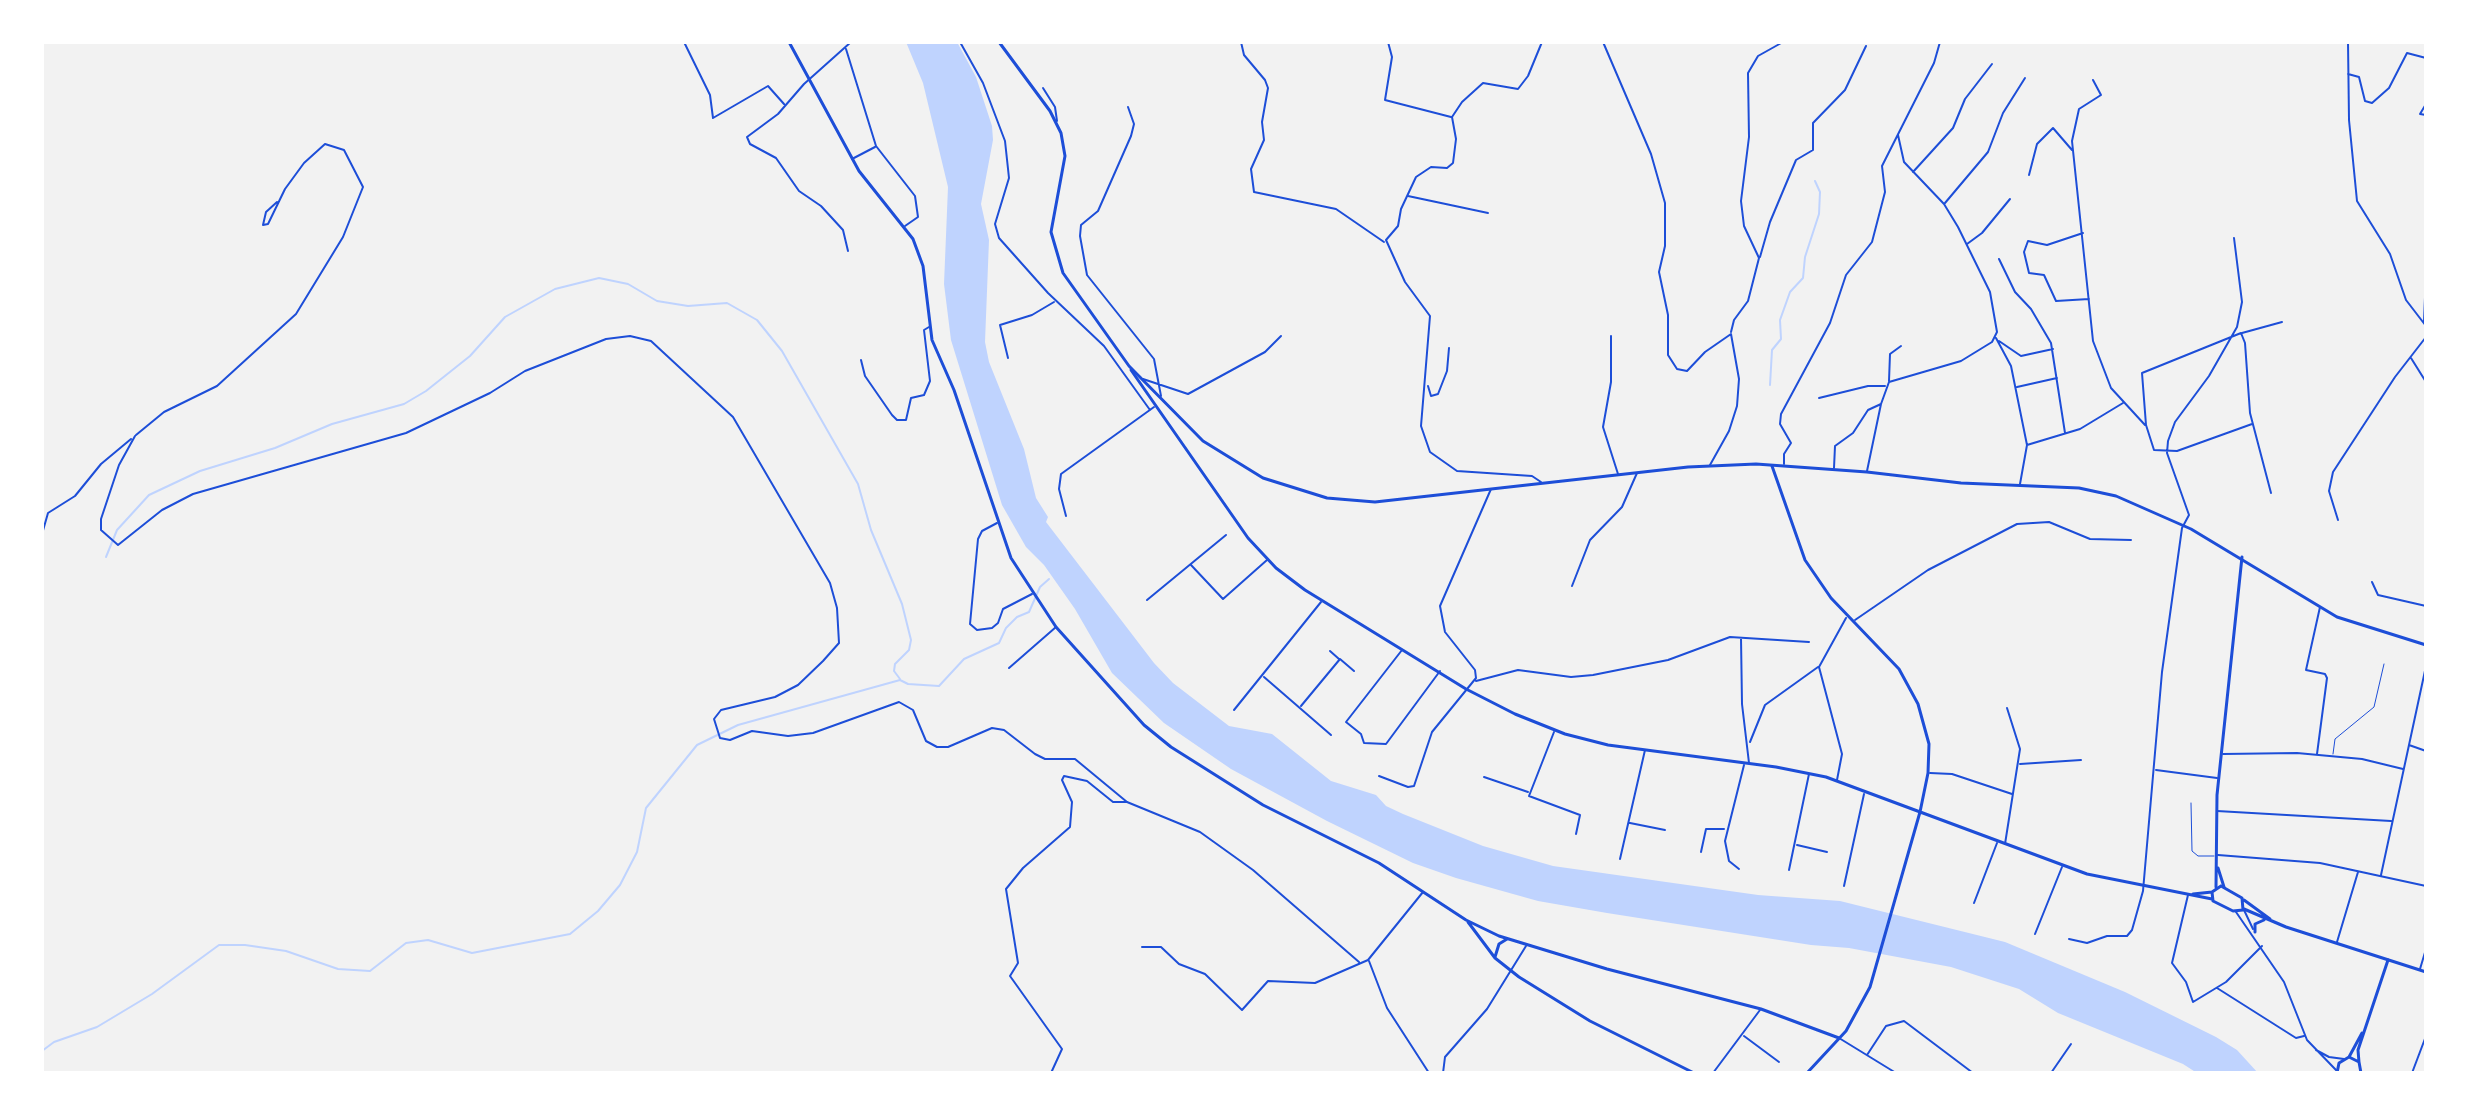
<!DOCTYPE html>
<html>
<head>
<meta charset="utf-8">
<style>
  body { margin:0 }
  #map { position:relative; width:2468px; height:1115px; overflow:hidden; background:#f2f2f2; font-family:"PT Serif",serif }
  canvas { display:block }
  .frame { position:absolute; inset:0; border:44px solid #fff; pointer-events:none }
</style>
</head>
<body>
<div id="map">
<canvas width="2468" height="1115"></canvas>
<div class="frame"></div>
</div>
<script>
const ctx = document.querySelector('canvas').getContext('2d');
ctx.lineJoin = 'round';
function paint(path, color) {
  ctx.fillStyle = color;
  ctx.fill(path, 'evenodd');
}
function toPath(rows) {
  const path = new Path2D();
  for (const r of rows) {
    path.moveTo(r[0], r[1]);
    for (let i = 2; i < r.length; i += 2) path.lineTo(r[i], r[i + 1]);
  }
  return path;
}
function strokePath(path, color, width, dash) {
  ctx.strokeStyle = color;
  ctx.lineWidth = width;
  ctx.lineCap = dash ? 'butt' : 'round';
  ctx.setLineDash(dash || []);
  ctx.stroke(path);
}
paint(toPath([
  [906,42,957,42,976,77,992,126,993,140,981,204,989,240,985,342,989,362,1024,449,1036,498,1048,517,1046,522,1154,663,1173,683,1229,726,1272,734,1331,781,1376,795,1386,806,1403,814,1483,846,1553,866,1758,895,1840,901,2005,942,2125,992,2216,1037,2237,1050,2258,1073,2197,1073,2183,1064,2058,1013,2019,989,1951,967,1849,948,1811,945,1607,913,1538,901,1456,878,1413,863,1327,821,1231,769,1164,723,1112,673,1075,609,1044,565,1026,547,1002,505,951,340,944,284,948,187,923,83]
]), '#bfd3fe');
strokePath(toPath([
  [1770,385,1772,350,1781,339,1780,320,1790,292,1803,278,1805,257,1819,214,1820,192,1815,181],
  [106,557,117,530,149,495,200,471,275,448,332,424,404,404,426,391,470,356,505,317,555,289,599,278,628,284,657,301,688,306,727,303,757,320,782,351,858,484,871,530,902,604,911,640,909,650,895,664,894,671,900,679],
  [42,1051,54,1042,97,1027,152,994,219,945,245,945,286,951,338,969,370,971,406,943,428,940,472,953,570,934,598,911,620,885,637,852,646,808,697,745,738,725,900,680,908,684,939,686,964,659,999,643,1006,628,1017,617,1029,612,1040,587,1049,579]
]), '#bfd3fe', 2);
strokePath(toPath([
  [2333,754,2335,739,2374,707,2384,664],
  [2191,803,2192,851,2198,856,2214,856]
]), '#1d4ed8', 1);
strokePath(toPath([
  [684,42,710,95,713,118,768,86,784,104],
  [960,42,983,83,1005,141,1009,178,995,224,999,238,1048,293,1104,346,1150,410],
  [1241,42,1244,55,1265,80,1268,88,1262,122,1264,140,1251,169,1254,192,1336,209,1384,242],
  [1388,42,1392,57,1385,100,1451,117],
  [1603,42,1651,154,1665,203,1665,246,1659,272,1668,315,1668,355,1677,369,1687,371,1705,352,1731,334,1739,379,1737,406,1729,431,1710,465],
  [2348,42,2349,120,2357,201,2390,254,2406,300,2426,326],
  [846,49,876,146,915,196,918,217,905,226],
  [2348,74,2359,77,2365,101,2372,103,2389,88,2407,53,2426,58],
  [2093,80,2101,95,2079,109,2072,141,2093,341,2111,388,2145,425],
  [1043,88,1055,107,1057,121],
  [2426,104,2420,114,2426,115],
  [1128,107,1134,124,1131,136,1098,211,1081,225,1080,236,1087,275,1154,359,1161,396],
  [852,159,875,147],
  [1913,172,1953,128,1965,99,1992,64],
  [2029,175,2037,144,2053,128,2072,150],
  [1408,196,1488,213],
  [1945,203,1988,152,2003,113,2025,78],
  [2083,233,2047,245,2028,241,2024,252,2029,273,2044,275,2056,301,2089,299],
  [1967,244,1982,233,2010,199],
  [848,251,843,230,821,206,799,191,776,158,750,144,747,137,778,114,804,84,851,42],
  [1760,257,1770,222,1796,160,1813,150,1813,123,1845,90,1866,46],
  [1999,259,2015,292,2031,309,2051,343,2065,433],
  [2424,321,2426,274],
  [1731,332,1734,320,1748,301,1759,258,1744,226,1741,201,1749,137,1748,73,1758,56,1783,42],
  [2242,333,2282,322],
  [1611,336,1611,382,1603,427,1618,474],
  [1996,338,2011,366,2027,445,2080,429,2123,403],
  [1999,341,2021,356,2053,349],
  [1008,358,1000,325,1032,315,1054,302],
  [2411,358,2426,382],
  [861,360,865,376,892,415,897,420,906,420,911,398,924,395,930,381,924,330,929,327],
  [1143,379,1188,394,1265,352,1281,336],
  [1889,381,1890,354,1901,346],
  [1428,386,1431,396,1438,394,1447,371,1449,348],
  [2017,387,2057,378],
  [1819,398,1868,386,1885,386],
  [2252,424,2177,451,2154,450,2146,425,2142,373,2241,333,2245,343,2250,413,2271,493],
  [136,435,164,412,217,386,296,314,343,237,363,187,344,150,325,144,304,163,285,189,268,224,263,225,266,212,277,202],
  [135,436,119,465,101,519,101,530,118,545,162,510,193,494,406,433,490,393,525,371,606,339,630,336,651,341,733,417,830,583,837,608,839,643,823,661,798,685,775,697,721,710,714,719,720,738,730,740,752,731,788,736,813,733,899,702,913,710,926,741,937,747,948,747,992,728,1004,730,1035,754,1045,759,1075,759,1127,802,1200,832,1253,870,1359,962],
  [1784,464,1784,454,1791,443,1780,424,1781,414,1830,323,1846,275,1872,242,1885,192,1882,166,1934,63,1940,42],
  [1834,468,1835,446,1853,433,1868,410,1881,404],
  [1867,471,1881,404,1889,382,1961,361,1992,342,1997,332,1990,292,1958,227,1944,204,1904,162,1898,135],
  [1541,482,1532,476,1457,471,1430,452,1421,426,1430,316,1405,282,1386,240,1398,226,1401,209,1416,177,1431,167,1447,168,1453,163,1456,139,1452,117,1462,102,1483,83,1518,89,1528,76,1542,42],
  [2020,484,2027,445],
  [1066,516,1059,489,1061,474,1154,407],
  [2338,520,2329,491,2333,472,2395,377,2426,337],
  [997,523,982,531,978,539,970,624,977,630,992,628,998,623,1003,609,1032,594],
  [42,534,48,513,75,496,101,464,131,439],
  [1191,565,1223,599,1267,560],
  [2372,582,2378,595,2426,606],
  [1572,586,1590,540,1622,507,1637,473],
  [1147,600,1226,535],
  [1855,620,1928,570,2017,524,2049,522,2090,539,2131,540],
  [1741,638,1742,704,1749,763],
  [1402,650,1346,722,1361,734,1364,743,1386,744,1440,671],
  [1330,651,1339,659],
  [1009,668,1056,627],
  [1264,677,1331,735],
  [1476,681,1518,670,1571,677,1593,675,1668,660,1730,637,1809,642],
  [1301,706,1340,659,1354,671],
  [1234,710,1321,602],
  [1554,732,1529,796,1580,815,1576,834],
  [1750,742,1765,705,1818,667],
  [2409,745,2426,751],
  [2223,754,2297,753,2362,759,2403,769],
  [2317,754,2327,678,2325,674,2306,670,2320,607],
  [2020,764,2081,760],
  [2156,770,2217,778],
  [1930,773,1952,774,2012,794],
  [1379,776,1408,787,1414,786,1432,732,1476,678,1475,670,1445,632,1440,606,1491,489],
  [1484,777,1528,792],
  [1837,780,1842,754,1819,667,1846,618],
  [2217,811,2391,821],
  [1630,823,1665,830],
  [2005,844,2020,749,2007,708],
  [1797,845,1827,852],
  [1701,852,1706,829,1724,829],
  [2218,855,2320,863,2426,886],
  [1620,859,1645,750],
  [1739,869,1729,861,1725,841,1744,765],
  [1789,870,1809,774],
  [2381,875,2426,666],
  [1844,886,1864,794],
  [2188,895,2172,963,2186,982,2193,1002,2226,982,2262,946],
  [1974,903,1997,843],
  [2244,910,2253,929],
  [2236,912,2284,982,2307,1040,2336,1070],
  [2035,934,2062,867],
  [2069,939,2087,943,2107,936,2127,936,2132,930,2143,891,2162,672,2182,528,2189,515,2167,453,2168,441,2175,422,2209,376,2237,327,2242,302,2234,238],
  [2337,942,2358,872],
  [1142,947,1161,947,1179,964,1205,974,1242,1010,1268,981,1315,983,1368,960,1423,892],
  [1369,961,1387,1008,1429,1073],
  [2420,969,2426,949],
  [2217,988,2296,1038,2304,1036],
  [1744,1036,1779,1062],
  [1839,1038,1896,1073],
  [2316,1050,2329,1057,2344,1059],
  [1867,1055,1886,1026,1904,1021,1973,1073],
  [1051,1073,1062,1049,1010,976,1018,963,1006,889,1023,868,1070,827,1072,802,1062,780,1064,776,1087,781,1113,802,1126,802],
  [1443,1073,1445,1057,1487,1009,1526,946],
  [1713,1073,1760,1010],
  [2051,1073,2071,1044],
  [2412,1073,2426,1036]
]), '#1d4ed8', 2);
strokePath(toPath([
  [789,42,859,171,913,239,923,266,932,340,954,390,1011,558,1056,627,1144,725,1171,747,1263,805,1379,863,1466,920,1499,936,1607,969,1761,1009,1839,1038],
  [2218,868,2224,887],
  [2216,887,2217,795,2242,557],
  [1468,922,1495,958,1519,977,1590,1021,1694,1073],
  [1495,957,1499,944,1507,939],
  [2349,1057,2362,1033],
  [2359,1062,2358,1050,2388,960],
  [2337,1073,2339,1063,2349,1057,2359,1062,2361,1073]
]), '#1d4ed8', 3);
strokePath(toPath([
  [1131,370,1248,538,1276,568,1305,590,1466,689,1515,714,1565,734,1608,745,1776,767,1826,777,2087,874,2212,899],
  [1772,466,1805,560,1831,598,1899,669,1918,704,1929,744,1928,773,1920,812,1870,987,1846,1031,1807,1073],
  [2221,886,2242,898,2243,910,2233,911,2213,901,2212,892,2221,886],
  [2193,894,2212,892],
  [2244,900,2270,919],
  [2244,909,2286,927,2426,972],
  [2255,932,2255,924,2264,920]
]), '#1d4ed8', 3);
strokePath(toPath([
  [999,42,1050,111,1061,133,1065,156,1051,232,1063,273,1129,366,1203,441,1263,478,1327,498,1375,502,1688,467,1756,464,1867,472,1961,483,2079,488,2116,496,2191,529,2337,617,2426,645]
]), '#1d4ed8', 3);
</script>
</body>
</html>
